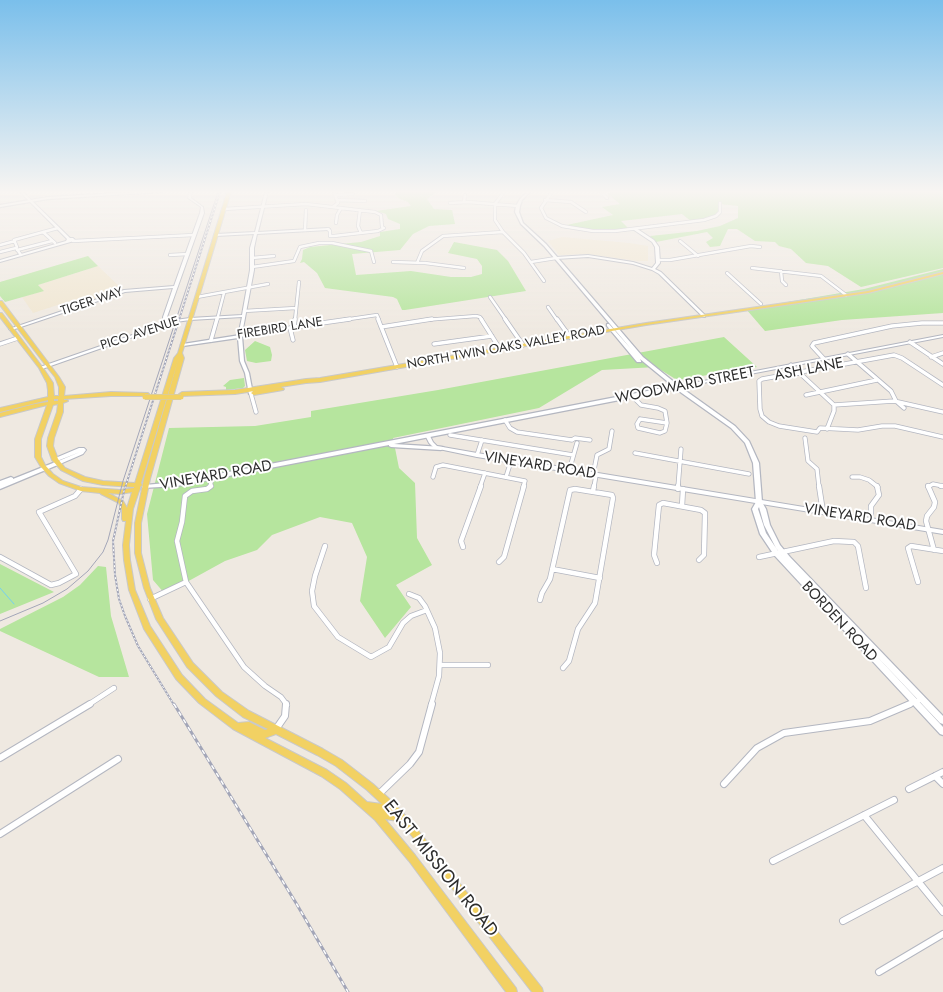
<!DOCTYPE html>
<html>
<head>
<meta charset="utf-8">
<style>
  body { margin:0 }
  canvas { display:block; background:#efe9e1 }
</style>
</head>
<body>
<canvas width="943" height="992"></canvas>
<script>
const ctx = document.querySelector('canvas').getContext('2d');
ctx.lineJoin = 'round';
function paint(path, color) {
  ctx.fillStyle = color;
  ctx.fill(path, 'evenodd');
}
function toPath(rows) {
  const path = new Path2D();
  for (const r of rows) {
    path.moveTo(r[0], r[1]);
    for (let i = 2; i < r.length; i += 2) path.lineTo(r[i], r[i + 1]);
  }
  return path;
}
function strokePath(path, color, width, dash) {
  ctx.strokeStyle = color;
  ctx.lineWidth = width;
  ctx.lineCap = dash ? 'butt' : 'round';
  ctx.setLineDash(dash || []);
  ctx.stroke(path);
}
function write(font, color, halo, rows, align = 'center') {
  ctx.font = font + ' Jost,sans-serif';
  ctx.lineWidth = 4;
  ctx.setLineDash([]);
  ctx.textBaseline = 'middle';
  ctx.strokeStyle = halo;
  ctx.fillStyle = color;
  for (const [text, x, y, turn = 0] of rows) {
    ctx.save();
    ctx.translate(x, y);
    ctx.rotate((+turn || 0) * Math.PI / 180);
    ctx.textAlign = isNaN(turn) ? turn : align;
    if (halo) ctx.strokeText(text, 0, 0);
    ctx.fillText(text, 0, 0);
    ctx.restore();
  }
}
paint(toPath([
  [562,237,629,243,648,246,648,261,638,261,587,254,559,255,548,241],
  [98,266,123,290,80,304,73,300,33,313,22,297,43,291,38,285]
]), '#f0e6d1');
paint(toPath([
  [396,192,437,192,427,199,434,209,452,210,455,224,429,226,413,234,400,250,352,254,356,275,411,271,451,277,471,277,482,274,482,266,477,259,448,253,454,242,497,250,508,261,526,291,405,310,402,310,397,299,393,297,325,288,317,273,304,262,300,263,302,259,303,250,310,247,361,242,380,236,380,232,400,229,400,224,388,219,386,214,376,211,411,206,408,202,398,198,395,195],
  [613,192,943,192,943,268,861,287,828,266,806,263,791,249,779,246,775,242,755,241,737,229,728,229,720,246,710,247,706,242,713,238,707,232,656,242,650,236,697,231,720,226,738,218,738,206,720,204,721,209,716,216,692,222,682,214,621,221,629,229,604,231,562,226,613,215,602,207,620,204,607,193],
  [88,256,98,266,38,285,44,291,5,302,0,296,0,282],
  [943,269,943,313,842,320,765,331,746,309,864,289],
  [724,337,757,367,677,380,656,367,602,370,539,408,393,438,399,468,415,483,417,538,432,565,396,585,411,607,385,638,360,601,367,557,352,523,320,517,272,535,257,550,225,561,165,594,153,580,147,514,169,428,255,426,311,417,311,411,438,390],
  [255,341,270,347,272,355,271,361,256,363,247,361,245,350],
  [244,378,245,386,243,388,226,390,226,387,223,386,230,380],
  [0,564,54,592,0,614],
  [98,566,106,567,111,616,129,677,99,677,0,631,0,629,63,597,80,585]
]), '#b6e59e');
strokePath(toPath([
  [0,588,14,604]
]), '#75cff0', 1);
const minorFar3 = toPath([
  [504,192,495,204,495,220,503,232,524,253,544,281],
  [552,192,541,208,546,218,562,226,593,231,615,231,704,220,716,216,720,212,720,203],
  [601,192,607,198],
  [336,195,353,194],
  [338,200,365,201],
  [545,200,571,202,586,212],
  [464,202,465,195],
  [450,203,468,202,518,206],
  [333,207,338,203,334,192],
  [224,209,306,204,375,212,381,215,382,227,384,228,378,231,334,236,330,236,330,231,328,229],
  [360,210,358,226,361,233],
  [336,223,337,215,341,208],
  [305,230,306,210],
  [43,232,55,243],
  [73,241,194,235],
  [680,241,698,256],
  [0,245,15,241],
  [17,250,52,241],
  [0,252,16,248],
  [21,255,16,248,17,247,14,240,58,228],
  [170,255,188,254],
  [252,258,274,256],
  [658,260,670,260,751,246,760,247],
  [393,262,425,263,464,268],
  [531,262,556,258],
  [417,263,422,251,443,236,503,232],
  [252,267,294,261,300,247,319,243,332,243,371,251,374,262],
  [752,268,821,276,846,295],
  [781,271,782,281,786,285],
  [727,273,761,304],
  [197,297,268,284],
  [490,297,506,320],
  [548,307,557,320],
  [244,311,296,308],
  [217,320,224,293],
  [295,320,299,282],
  [343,320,377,315,379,320],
  [425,320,476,316,480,317,482,320]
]);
const minorFar2 = toPath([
  [295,319,294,327,350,319],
  [378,319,397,367],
  [481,319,500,349],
  [505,319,523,345],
  [557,319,570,337],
  [381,327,432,319],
  [290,328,293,340],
  [211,340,217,319],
  [910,342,943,364],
  [0,344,18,338],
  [434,344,492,336],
  [848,354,891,391,896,401,904,408],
  [931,357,943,353],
  [824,359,812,346,814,343,892,326,922,323,943,323],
  [791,365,834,405,834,411,827,429],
  [943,385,902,358,894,355,762,379,759,381,760,409,762,416,769,422,779,426,817,432,820,428,858,430,882,426,895,426,943,437],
  [251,394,256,412],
  [806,395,877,380],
  [632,396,641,405,658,408,665,411,667,423],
  [834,405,894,401,943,412],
  [640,419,667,423,665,431,660,433,638,428,637,424,640,419],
  [505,420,510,428,517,432,572,440,575,438,590,440],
  [450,435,573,455],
  [805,438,808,461,817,469,819,487],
  [635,453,749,474],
  [477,455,482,440],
  [569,471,577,443],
  [593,475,597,455,609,449,612,431],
  [433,477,436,467,443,465,525,481,523,487],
  [506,477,511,461],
  [852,477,860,477,869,480,878,487],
  [210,487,212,477],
  [480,487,485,473],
  [594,487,596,475],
  [678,487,681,449],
  [928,487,933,484,943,486]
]);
const minorFar1 = toPath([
  [819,486,823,512],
  [929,486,928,486,935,502,934,507,927,516,926,521,934,550],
  [941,486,943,486],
  [678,489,678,486],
  [593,491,594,486],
  [682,506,683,489],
  [871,520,871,506,879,495,877,486],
  [325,546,315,576,312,591,314,606,338,637,371,657,389,647,403,623,411,616,427,610],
  [463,547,461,541,481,486],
  [0,557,51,585,59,583,76,574,39,512,75,496,81,489],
  [759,557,834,541,854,542,858,546,866,588],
  [499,562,504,557,524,486],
  [657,563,654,555,659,505,663,503,701,510,705,513,704,555,699,560],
  [552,569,600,578],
  [186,582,177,541,182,522,185,496,192,491,207,489,211,486],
  [918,582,908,548,911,546,943,551],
  [409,594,419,598,425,606,435,628,440,653,439,676,431,705],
  [150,599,186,582,244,667,265,686,281,697,287,705],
  [540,600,542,593,550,579,570,490,575,489,612,495,613,498,595,603,578,629,569,661,563,668],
  [440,665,488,665],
  [88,705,114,688],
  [907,705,922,699]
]);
const minor = toPath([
  [276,729,285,716,286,704],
  [0,758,90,704],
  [935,776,943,784],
  [724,784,757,748,784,733,870,721,910,704],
  [909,789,943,772],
  [379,794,410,764,419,752,432,704],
  [864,815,943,912],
  [0,834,118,759],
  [773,861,894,800],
  [843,921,943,868],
  [879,972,943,934]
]);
const tertiary = toPath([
  [20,192,23,192,70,238,73,238,75,240,74,241,0,262,0,260,66,241,67,239,20,192],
  [189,192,192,192,191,198,203,207,204,213,167,317,168,322,175,320,190,318,242,315,250,270,250,248,254,234,216,236,214,235,216,234,255,232,265,192,268,192,258,232,328,228,330,229,328,230,257,234,254,248,254,270,242,334,294,326,295,326,295,328,240,337,238,336,242,317,190,320,176,322,42,369,40,369,40,367,164,324,163,317,173,288,125,292,12,330,11,330,9,329,124,290,174,286,200,213,201,207,188,198,189,192],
  [634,228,636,228,654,240,659,247,660,263,655,269,661,272,705,315,705,317,703,317,659,274,652,270,633,264,588,257,556,259,554,258,556,257,588,255,633,262,652,268,656,263,655,247,652,242,634,230,634,228],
  [943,335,943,337,677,388,675,387,677,386,943,335],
  [425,434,429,434,433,442,437,446,477,453,943,530,943,534,477,457,434,448,429,443,425,435,425,434],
  [79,448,84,448,86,450,83,454,60,464,56,464,56,462,80,452,57,461,55,462,53,460,53,459,79,448]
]);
const secondary = toPath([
  [135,192,162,192,48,199,0,207,0,205,48,197,135,192],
  [527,192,530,192,522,200,520,206,519,212,523,223,546,244,643,357,679,386,735,426,749,441,759,463,762,502,766,509,770,525,780,545,790,557,943,716,943,724,940,723,869,648,943,727,943,735,940,734,774,555,760,534,752,509,756,502,753,463,745,443,731,428,676,389,394,444,443,447,444,448,443,449,441,450,391,447,389,446,389,445,177,486,143,488,142,487,145,485,177,482,673,386,640,359,641,361,641,362,637,362,607,326,607,324,609,324,632,350,544,246,521,224,515,212,516,206,520,199,527,192],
  [759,507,764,525,776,548,782,556,778,551,766,533,758,509,759,507],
  [240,335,242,336,244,361,249,373,253,394,251,395,249,394,245,373,240,361,238,338,183,346,181,345,183,344,240,335],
  [58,461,61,463,60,464,0,489,0,481,11,477,13,478,13,479,58,461]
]);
const primary = toPath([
  [227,192,231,192,182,353,184,358,150,479,141,523,141,553,150,588,163,618,193,663,222,692,249,711,323,749,342,760,373,784,395,804,417,829,542,988,543,992,532,992,411,835,398,821,385,819,415,855,516,988,517,992,506,992,409,861,375,820,340,789,321,776,233,729,199,703,176,679,144,629,129,590,124,560,123,545,126,521,123,521,122,519,122,510,119,503,101,494,100,493,81,491,59,483,49,476,41,467,35,457,35,439,47,405,35,408,0,417,0,413,35,404,48,402,48,400,0,412,0,408,48,397,48,390,47,383,39,368,0,317,0,313,2,313,43,368,53,383,54,396,59,396,59,387,55,377,47,367,0,305,0,301,2,301,59,377,65,387,64,396,111,392,148,393,149,394,146,396,111,396,64,399,64,400,67,400,68,401,63,403,63,412,54,438,53,446,58,459,65,468,85,477,103,481,135,483,174,358,178,353,227,192],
  [179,357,144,479,135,523,135,553,144,588,156,619,187,667,216,696,243,717,268,729,265,730,249,722,238,723,205,699,182,675,150,626,135,590,130,560,129,545,133,509,139,491,140,489,140,487,142,485,141,483,179,357],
  [54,399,58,399,58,401,54,401,54,399],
  [58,404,57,412,48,438,47,446,52,460,61,470,83,481,103,485,134,487,134,488,120,490,81,487,63,481,53,474,45,465,41,457,41,439,53,405,58,404],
  [132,492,127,508,123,501,108,493,120,494,132,492],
  [276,734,317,755,336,766,367,790,382,804,367,802,346,783,327,770,265,738,276,734],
  [943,272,943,274,868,293,646,325,320,382,306,383,235,394,182,396,179,394,182,392,235,390,306,379,320,378,646,323,868,291,943,272],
  [281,387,284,389,283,390,254,395,251,393,254,391,281,387]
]);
strokePath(minorFar3, '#b4b7c1', 4);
strokePath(minorFar2, '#b4b7c1', 5);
strokePath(minorFar1, '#b4b7c1', 6);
strokePath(minor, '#b4b7c1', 8);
strokePath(tertiary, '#b4b7c1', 2);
strokePath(secondary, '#b4b7c1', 2.5);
strokePath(primary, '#c9c9c9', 2);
strokePath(minorFar3, '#fff', 2.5);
strokePath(minorFar2, '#fff', 3.5);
strokePath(minorFar1, '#fff', 4.5);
strokePath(minor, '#fff', 6);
paint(tertiary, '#fff');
paint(secondary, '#fff');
paint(primary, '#f2d163');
strokePath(toPath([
  [0,621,43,603,67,589,88,571,103,552,108,540,123,481,218,192]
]), '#a3a6b8', 1);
const railFar1 = toPath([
  [174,705,138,646,125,616,119,599,115,575,113,541,124,491,220,192]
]);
const rail = toPath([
  [174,704,296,903,348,992]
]);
strokePath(railFar1, '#a3a6b8', 2);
strokePath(rail, '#a3a6b8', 3);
strokePath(railFar1, '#fff', 1, [2]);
strokePath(rail, '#fff', 1.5, [4.5]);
const primaryBridge = toPath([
  [145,397,181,397]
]);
strokePath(primaryBridge, '#c9c9c9', 6, []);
strokePath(primaryBridge, '#f2d163', 5);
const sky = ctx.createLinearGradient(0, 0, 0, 331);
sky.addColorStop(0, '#7abfeb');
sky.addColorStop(0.58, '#f8f5f2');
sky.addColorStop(1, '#f8f5f200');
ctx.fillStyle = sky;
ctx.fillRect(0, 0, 943, 331);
write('13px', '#2e2e2e', '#fff', [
  ["TIGER WAY",92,302,-18],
  ["FIREBIRD LANE",280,329,-9],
  ["PICO AVENUE",140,334,-18],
  ["NORTH TWIN OAKS VALLEY ROAD",506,348,-10]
]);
write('15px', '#2e2e2e', '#fff', [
  ["ASH LANE",809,370,-11],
  ["WOODWARD STREET",685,386,-11],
  ["VINEYARD ROAD",540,466,9],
  ["VINEYARD ROAD",216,476,-10],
  ["VINEYARD ROAD",860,518,9],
  ["BORDEN ROAD",839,622,47]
]);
write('18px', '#2e2e2e', '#fff', [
  ["EAST MISSION ROAD",440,869,51]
]);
</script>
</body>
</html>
